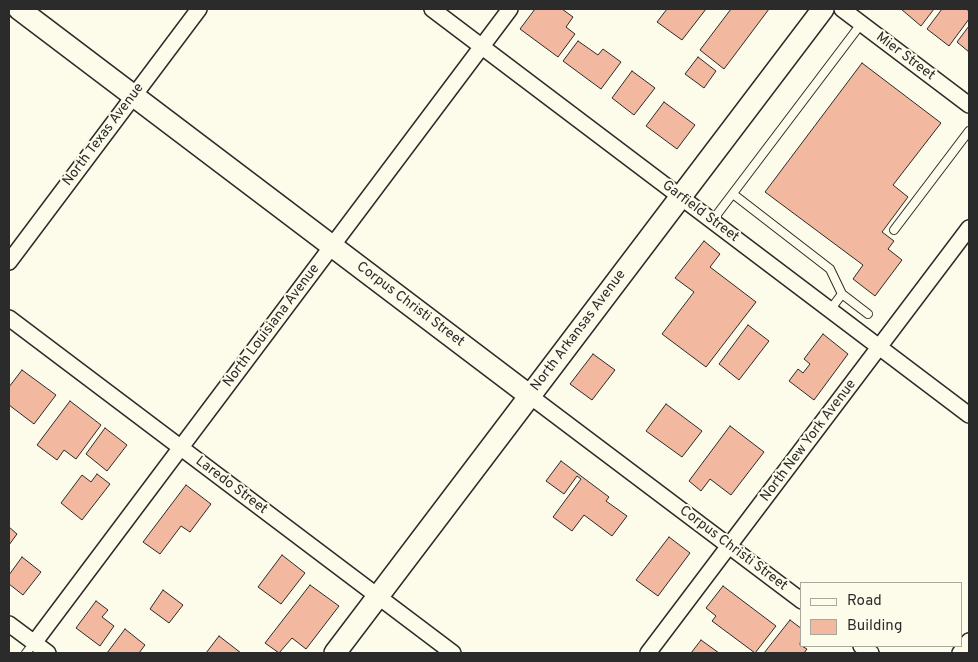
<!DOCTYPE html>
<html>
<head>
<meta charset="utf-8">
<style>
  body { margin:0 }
  #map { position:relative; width:978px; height:662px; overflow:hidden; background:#fdfbea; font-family:Overpass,sans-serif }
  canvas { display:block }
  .frame { position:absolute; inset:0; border:10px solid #2b2b2b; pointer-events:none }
  .legend { position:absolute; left:800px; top:582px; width:162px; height:65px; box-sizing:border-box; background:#fdfbea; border:1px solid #a9a89e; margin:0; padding:6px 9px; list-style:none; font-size:15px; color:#2b2b2b }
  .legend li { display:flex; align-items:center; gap:10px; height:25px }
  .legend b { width:25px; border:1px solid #a9a89e }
</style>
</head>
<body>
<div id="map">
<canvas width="978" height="662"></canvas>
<div class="frame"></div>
<ul class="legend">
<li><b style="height:6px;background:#fdfbea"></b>Road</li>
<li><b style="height:14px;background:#f2b8a0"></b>Building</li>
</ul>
</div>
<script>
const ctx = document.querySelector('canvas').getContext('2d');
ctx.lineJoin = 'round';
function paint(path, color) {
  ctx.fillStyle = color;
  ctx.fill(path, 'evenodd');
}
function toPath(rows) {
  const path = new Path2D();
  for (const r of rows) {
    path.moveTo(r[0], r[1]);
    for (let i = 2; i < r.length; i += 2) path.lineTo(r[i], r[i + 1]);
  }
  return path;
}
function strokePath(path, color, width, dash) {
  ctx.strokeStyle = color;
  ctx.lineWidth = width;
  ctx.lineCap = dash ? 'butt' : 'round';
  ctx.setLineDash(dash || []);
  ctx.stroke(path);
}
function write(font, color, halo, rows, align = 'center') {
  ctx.font = font + ' Overpass,sans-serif';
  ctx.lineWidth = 4;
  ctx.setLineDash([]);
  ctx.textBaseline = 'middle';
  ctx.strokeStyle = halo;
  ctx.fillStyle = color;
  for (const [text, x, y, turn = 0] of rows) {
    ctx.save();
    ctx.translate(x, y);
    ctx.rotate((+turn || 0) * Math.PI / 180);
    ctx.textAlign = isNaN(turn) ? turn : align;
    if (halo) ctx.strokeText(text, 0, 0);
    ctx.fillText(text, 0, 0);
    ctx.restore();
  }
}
const building = toPath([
  [535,9,562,9,573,17,566,27,575,34,558,57,520,29,535,9],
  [667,9,706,9,682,40,657,22,667,9],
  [731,9,769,9,724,69,700,50,731,9],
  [901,9,934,9,921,26,901,9],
  [942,9,966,9,969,11,969,19,949,46,927,29,942,9],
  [969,26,969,52,957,42,969,26],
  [578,41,598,55,603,49,621,62,601,89,563,61,578,41],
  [698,57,716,71,704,88,685,74,698,57],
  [862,63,941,123,893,185,908,197,882,232,894,241,888,249,902,260,875,296,853,279,863,265,765,192,862,63],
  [632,71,655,88,634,115,612,98,632,71],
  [664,102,695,125,677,149,646,126,664,102],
  [704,241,720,254,710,267,756,302,706,367,662,334,694,292,675,278,704,241],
  [748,325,769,341,739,380,719,364,748,325],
  [823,334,848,354,814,400,789,381,798,369,803,373,810,364,804,359,823,334],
  [593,354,615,370,592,400,570,384,593,354],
  [22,370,56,395,34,424,9,405,9,387,22,370],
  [70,401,101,425,76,459,64,450,57,460,37,445,70,401],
  [666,404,702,431,682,457,646,431,666,404],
  [730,426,764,452,731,495,710,479,701,491,689,481,730,426],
  [105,428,127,445,107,471,86,454,105,428],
  [561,461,609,497,606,501,627,516,612,536,584,515,572,531,553,517,581,479,577,476,564,494,546,481,561,461],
  [97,474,110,484,82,520,61,503,82,475,91,482,97,474],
  [186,485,211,504,190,532,181,526,160,554,143,542,186,485],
  [9,527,17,534,9,545,9,527],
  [669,537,690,553,658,596,636,580,669,537],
  [282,555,305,573,281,604,258,587,282,555],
  [22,557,41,572,23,595,9,584,9,575,22,557],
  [310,585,339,606,306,649,292,638,279,653,265,643,310,585],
  [723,586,776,626,755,653,712,621,716,616,706,608,723,586],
  [163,590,183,605,169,623,150,609,163,590],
  [96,601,108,610,102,617,114,626,100,646,76,628,96,601],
  [790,620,802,629,800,645,807,649,804,653,764,653,790,620],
  [125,629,145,645,139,653,107,653,125,629],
  [219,636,241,653,206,653,219,636],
  [701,640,719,653,691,653,701,640]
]);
paint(building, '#f2b8a0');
strokePath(building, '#2b2b2b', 1);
const service = toPath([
  [733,194,830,269,842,294,830,310],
  [712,221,861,24],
  [894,230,969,131],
  [842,294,868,314],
  [26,653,34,643]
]);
const minor = toPath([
  [432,9,969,415],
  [842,9,969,105],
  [9,262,199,9],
  [9,318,453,653],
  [530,396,802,601],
  [9,624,48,653],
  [34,643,510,9],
  [861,646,871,653],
  [648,653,969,228],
  [960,653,969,641]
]);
const secondary = toPath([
  [19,9,530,396],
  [335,653,823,9]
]);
strokePath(service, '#2b2b2b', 10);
strokePath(minor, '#2b2b2b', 18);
strokePath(secondary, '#2b2b2b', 24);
strokePath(service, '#fdfbea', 8);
strokePath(minor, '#fdfbea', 15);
strokePath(secondary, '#fdfbea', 21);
write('14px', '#2b2b2b', '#fdfbea', [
  ["Mier Street",905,57,37],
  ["North Texas Avenue",104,135,-53],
  ["Garfield Street",700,212,37],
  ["Corpus Christi Street",410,305,37],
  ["North Louisiana Avenue",272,326,-53],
  ["North Arkansas Avenue",579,331,-53],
  ["North New York Avenue",809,441,-53],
  ["Laredo Street",231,486,37],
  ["Corpus Christi Street",733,549,37]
]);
</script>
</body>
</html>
